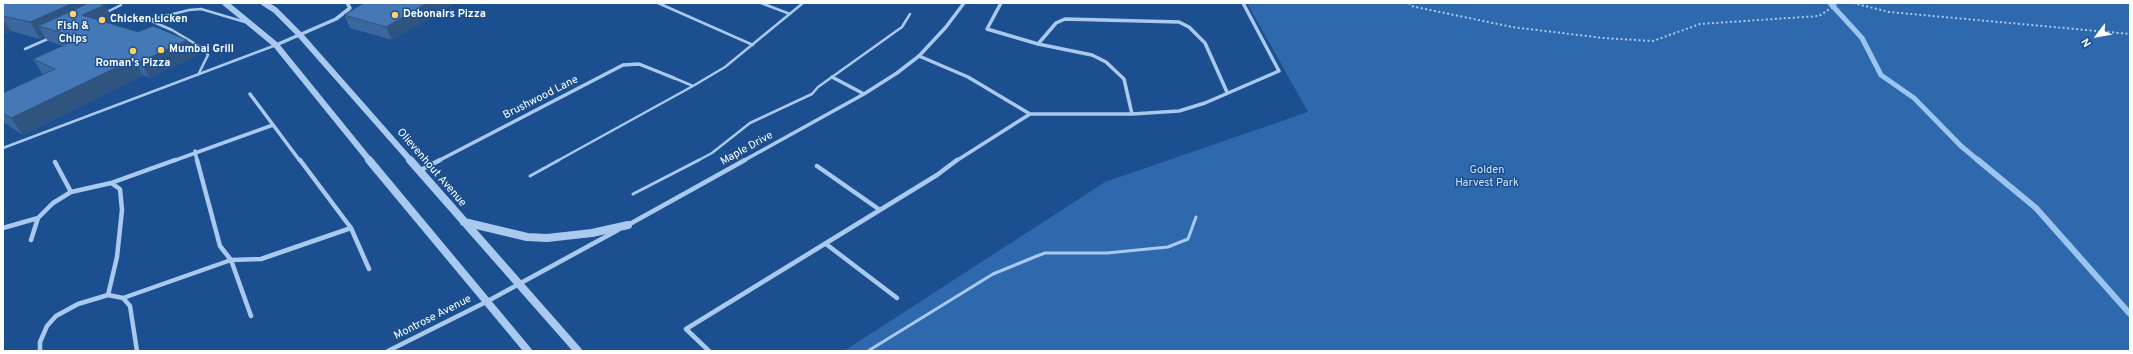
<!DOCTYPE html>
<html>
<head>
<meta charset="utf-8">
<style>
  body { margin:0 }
  #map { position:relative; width:2133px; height:354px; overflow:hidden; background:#1b4f8f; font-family:Overpass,sans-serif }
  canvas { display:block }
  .frame { position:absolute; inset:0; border:4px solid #fff; pointer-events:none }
  .north { position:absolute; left:2077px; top:16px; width:40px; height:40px; -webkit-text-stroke:3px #1b4f8f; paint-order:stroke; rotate:238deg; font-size:11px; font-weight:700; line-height:16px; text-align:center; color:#fff }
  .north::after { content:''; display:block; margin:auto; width:14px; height:18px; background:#fff; clip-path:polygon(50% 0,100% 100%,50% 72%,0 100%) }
</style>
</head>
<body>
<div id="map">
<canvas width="2133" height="354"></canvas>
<div class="frame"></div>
<div class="north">N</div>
</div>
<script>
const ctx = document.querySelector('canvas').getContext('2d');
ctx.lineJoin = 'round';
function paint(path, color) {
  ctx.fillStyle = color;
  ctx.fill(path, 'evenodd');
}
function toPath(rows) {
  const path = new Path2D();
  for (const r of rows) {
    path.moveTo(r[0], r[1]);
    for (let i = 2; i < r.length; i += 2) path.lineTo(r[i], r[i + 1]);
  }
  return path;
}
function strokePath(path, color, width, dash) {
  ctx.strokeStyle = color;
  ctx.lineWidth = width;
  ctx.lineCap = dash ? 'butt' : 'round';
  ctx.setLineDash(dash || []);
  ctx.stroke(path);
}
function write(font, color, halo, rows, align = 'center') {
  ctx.font = font + ' Overpass,sans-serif';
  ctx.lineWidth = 3;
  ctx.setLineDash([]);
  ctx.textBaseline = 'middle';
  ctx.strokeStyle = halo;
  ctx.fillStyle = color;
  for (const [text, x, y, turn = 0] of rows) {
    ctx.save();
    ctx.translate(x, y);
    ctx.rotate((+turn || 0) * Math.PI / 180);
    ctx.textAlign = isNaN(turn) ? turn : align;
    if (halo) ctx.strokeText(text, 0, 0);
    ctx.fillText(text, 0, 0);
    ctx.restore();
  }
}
paint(toPath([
  [1247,3,2130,3,2130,351,844,351,1105,182,1308,112]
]), '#2e69ad');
strokePath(toPath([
  [1830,3,1862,38,1881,75,1914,98,1961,146,1979,161]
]), '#9cc4f0', 5);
strokePath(toPath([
  [1978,160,2036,208,2130,314]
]), '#9cc4f0', 6);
strokePath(toPath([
  [1409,3,1411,6,1512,27,1603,38,1653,41,1700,24,1819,16,1839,3],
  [1853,3,1889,12,2130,34]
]), '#a9c9ee', 2, [2, 2.5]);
strokePath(toPath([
  [658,3,753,45],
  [761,3,790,14],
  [105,13,121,5],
  [149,20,189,10,201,9,245,22],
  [149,20,172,30,204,49,208,55,198,75],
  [25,49,50,38],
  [693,86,725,67,803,3],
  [3,148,276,45],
  [557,161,693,86,674,78],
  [697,161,712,153,750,123,812,94,818,87,902,27,910,14]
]), '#a9c9ee', 2.5);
strokePath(toPath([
  [530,176,559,160],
  [633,194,699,160],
  [868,351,993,274,1037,256,1045,253,1107,253,1168,247,1188,239,1196,217]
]), '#a9c9ee', 3);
strokePath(toPath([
  [1001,3,987,29,1038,44,1092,55,1106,62,1124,79,1132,114],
  [1038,44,1056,23,1065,19,1179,22,1189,27,1205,43,1227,92],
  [276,45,336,19,350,8,347,3],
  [919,56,968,77,1030,114,1132,114,1179,111,1205,103,1279,71,1243,3],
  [832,77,864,94],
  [250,94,300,161],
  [195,151,197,161],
  [173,161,273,125],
  [438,161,623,65,639,64,674,78],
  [743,161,864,94,897,73,919,56,946,27,964,3],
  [956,161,1030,114]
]), '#a9c9ee', 3.5);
strokePath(toPath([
  [197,160,220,246,231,260,261,259,351,228],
  [300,160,351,228,369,269],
  [55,162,71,192],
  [817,166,880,210],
  [419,171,440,160],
  [111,183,175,160],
  [628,225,745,160],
  [3,228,38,218],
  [31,240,38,218,53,203,71,192,111,183,120,189,122,210,117,257,108,295],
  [826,244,897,298],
  [123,298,231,260,251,316],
  [40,351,40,342,47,326,56,316,78,304,108,295,123,298,130,306,137,351],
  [388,351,486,302,618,230],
  [709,351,686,329,937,175,957,160]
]), '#a9c9ee', 4.5);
strokePath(toPath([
  [225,3,276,45,370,161],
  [264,3,275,10,300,35,411,161]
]), '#a9c9ee', 6);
strokePath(toPath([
  [369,160,528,351],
  [410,160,578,351],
  [464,222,527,237,547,238,592,233,628,225]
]), '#a9c9ee', 8);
paint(toPath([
  [3,3,87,3,87,4,105,5,114,21,109,23,138,32,187,40,196,56,150,78,143,75,23,135,3,122,3,93,43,75,33,59,63,46,48,41,45,37,40,39,11,31,3,35],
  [455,3,392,40,350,28,344,15]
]), '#3a679d');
paint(toPath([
  [73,3,87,3,92,11,105,5,114,21,92,31,38,26,45,37,40,39,30,22],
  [427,3,455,3,392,40,386,27],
  [3,19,11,31,3,35],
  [187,40,196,56,150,78,140,62],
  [134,59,143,75,23,135,11,118]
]), '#305480');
const building = toPath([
  [3,3,73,3,30,22,3,16,3,3],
  [89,3,98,3,105,5,82,15,138,32,153,26,187,40,140,62,134,59,11,118,3,113,3,93,55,69,33,59,80,38,38,26,89,3],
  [364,3,427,3,386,27,344,15,364,3]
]);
paint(building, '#4478b7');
strokePath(building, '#305480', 1);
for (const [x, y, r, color] of [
  [73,14,4,"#ffd166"],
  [395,15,4,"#ffd166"],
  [102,20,4,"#ffd166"],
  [161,50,4,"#ffd166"],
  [133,51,4,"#ffd166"]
]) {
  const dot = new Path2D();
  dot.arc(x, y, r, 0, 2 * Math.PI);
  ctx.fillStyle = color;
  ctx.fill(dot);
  strokePath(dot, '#1b4f8f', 1.5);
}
write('bold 11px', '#fff', '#1b4f8f', [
  ["Debonairs Pizza",403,15],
  ["Chicken Licken",110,20],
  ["Fish &",73,27,"center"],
  ["Chips",73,40,"center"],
  ["Mumbai Grill",169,50],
  ["Roman's Pizza",133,64,"center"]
], 'left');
write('11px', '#fff', '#1b4f8f', [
  ["Brushwood Lane",541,98,-27],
  ["Maple Drive",747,149,-29],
  ["Olievenhout Avenue",431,168,49],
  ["Montrose Avenue",433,318,-27]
]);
write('11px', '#cfe3fa', '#1b4f8f', [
  ["Golden",1487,171],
  ["Harvest Park",1487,184]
]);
</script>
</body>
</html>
